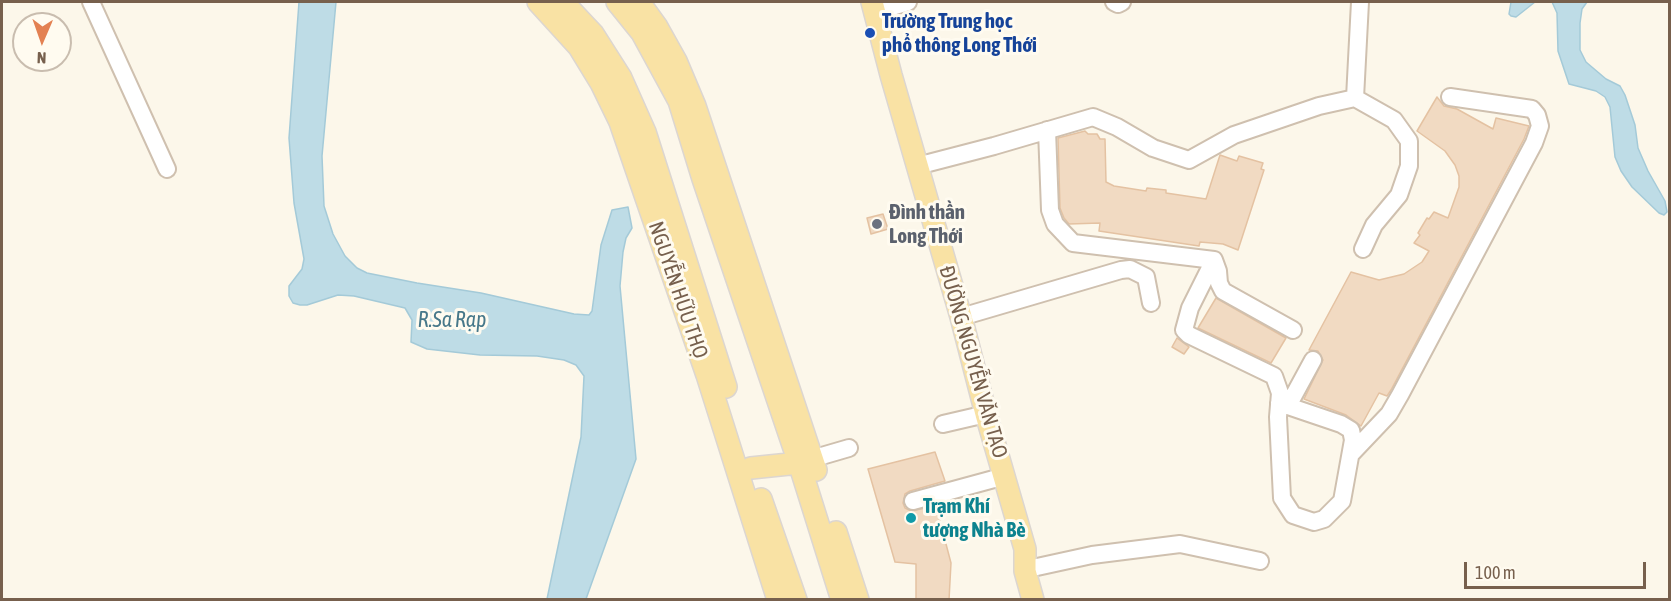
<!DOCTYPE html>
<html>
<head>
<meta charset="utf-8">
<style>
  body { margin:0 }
  #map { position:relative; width:1671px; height:601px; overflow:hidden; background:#fcf7ea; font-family:"Asap Condensed",sans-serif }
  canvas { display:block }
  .frame { position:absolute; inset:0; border:3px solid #77604d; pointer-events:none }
  .north { position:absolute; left:12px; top:12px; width:60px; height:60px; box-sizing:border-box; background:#fffbf0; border:2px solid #c9bdaf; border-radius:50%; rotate:182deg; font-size:16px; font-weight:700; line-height:24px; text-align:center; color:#77604d }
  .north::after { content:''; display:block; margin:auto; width:21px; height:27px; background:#e38152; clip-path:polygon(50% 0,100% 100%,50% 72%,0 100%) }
  .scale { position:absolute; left:1464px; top:562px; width:182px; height:27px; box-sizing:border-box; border:3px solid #77604d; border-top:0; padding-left:8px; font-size:18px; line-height:21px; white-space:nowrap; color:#77604d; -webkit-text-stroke:4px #fffbf0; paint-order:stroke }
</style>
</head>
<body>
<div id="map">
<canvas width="1671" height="601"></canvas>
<div class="frame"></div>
<div class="north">N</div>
<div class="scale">100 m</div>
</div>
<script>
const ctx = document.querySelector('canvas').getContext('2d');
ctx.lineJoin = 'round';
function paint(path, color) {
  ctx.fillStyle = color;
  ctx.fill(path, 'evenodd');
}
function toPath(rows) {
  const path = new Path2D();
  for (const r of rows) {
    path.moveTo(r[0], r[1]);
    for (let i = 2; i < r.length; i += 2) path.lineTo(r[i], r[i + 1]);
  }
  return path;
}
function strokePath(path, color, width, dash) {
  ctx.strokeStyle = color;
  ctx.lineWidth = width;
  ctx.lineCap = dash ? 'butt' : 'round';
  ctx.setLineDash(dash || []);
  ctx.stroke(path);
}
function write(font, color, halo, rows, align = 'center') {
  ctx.font = font + ' "Asap Condensed",sans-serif';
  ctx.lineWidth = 6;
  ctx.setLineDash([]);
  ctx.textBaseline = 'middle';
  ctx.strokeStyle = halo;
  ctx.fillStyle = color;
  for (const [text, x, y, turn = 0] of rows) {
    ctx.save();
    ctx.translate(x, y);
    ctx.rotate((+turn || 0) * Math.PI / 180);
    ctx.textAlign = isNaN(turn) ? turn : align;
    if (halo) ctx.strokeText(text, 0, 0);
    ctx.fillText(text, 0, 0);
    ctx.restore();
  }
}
const water = toPath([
  [299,2,336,2,322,156,324,206,333,234,345,256,357,268,367,273,417,283,481,293,574,314,589,315,592,311,601,245,612,210,628,207,632,228,626,238,623,252,620,286,636,459,586,599,547,599,581,437,584,376,576,365,564,360,537,356,480,355,427,349,411,342,412,320,405,308,354,296,338,295,307,305,300,305,293,303,289,296,289,286,302,269,304,259,294,203,289,138,299,2],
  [1511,2,1535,2,1516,17,1511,16,1509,14,1511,2],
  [1552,2,1587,2,1582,9,1580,23,1580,50,1586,62,1606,79,1620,86,1625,95,1635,125,1638,148,1648,171,1665,201,1667,212,1664,215,1659,213,1632,187,1621,171,1615,157,1610,107,1605,97,1596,91,1569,84,1558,51,1557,13,1552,2]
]);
paint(water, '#bedce6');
strokePath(water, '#a4cad8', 1.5);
const building = toPath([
  [1437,97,1444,106,1457,109,1493,129,1496,118,1529,126,1524,139,1391,390,1387,396,1379,393,1361,426,1346,415,1304,399,1323,360,1318,351,1309,350,1351,272,1379,280,1404,274,1422,262,1429,251,1414,243,1420,235,1418,233,1427,218,1429,219,1434,212,1448,218,1459,187,1459,176,1455,165,1445,151,1417,131,1437,97],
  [1085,131,1088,134,1097,134,1100,139,1105,139,1106,182,1114,186,1146,191,1147,188,1166,190,1166,193,1206,199,1220,155,1237,161,1239,156,1263,163,1261,169,1264,170,1238,250,1223,244,1200,242,1199,246,1099,231,1100,223,1069,224,1064,218,1060,208,1058,138,1085,131],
  [883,214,888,229,871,234,867,218,883,214],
  [1216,298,1286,338,1271,363,1198,328,1216,298],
  [1177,338,1189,347,1184,354,1172,347,1177,338],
  [935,452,945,481,910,491,905,494,903,503,905,508,911,511,936,506,951,563,949,600,916,600,916,564,895,562,868,469,935,452]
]);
paint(building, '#f1dac2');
strokePath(building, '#e4c2a2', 1.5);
const minor = toPath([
  [91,2,167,169],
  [1114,2,1118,4,1122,2],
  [875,12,908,2],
  [1355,98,1360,2],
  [1047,130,1050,210,1055,224,1073,243,1214,260,1218,271,1219,283,1223,291,1293,330],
  [917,166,994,146,1093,117,1117,127,1153,148,1189,160,1234,135,1319,106,1355,98,1394,120,1409,141,1409,166,1399,195,1374,225,1363,249],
  [1214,260,1190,308,1184,330,1189,335,1274,376,1280,393,1278,417,1282,498,1293,515,1314,522,1324,519,1342,501,1353,440,1351,430,1341,424,1279,403],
  [961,317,1121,270,1130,269,1146,277,1151,303],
  [1288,406,1313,360],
  [943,424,986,414],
  [1351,454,1389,414,1400,395,1534,143,1540,126,1537,115,1532,109,1450,97],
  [801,462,849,448],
  [913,501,1005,476],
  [1037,567,1092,555,1180,544,1260,561]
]);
const major = toPath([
  [538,2,579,47,601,83,620,122,707,375,778,600],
  [563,2,593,34,621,78,645,132,726,387],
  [617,2,642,33,679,101,703,179,799,463,842,600],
  [639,2,657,27,676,61,695,106,816,470],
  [872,2,891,75,961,317,986,414,1025,549,1025,571,1033,600],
  [751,468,799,463],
  [761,499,796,600],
  [836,532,858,600]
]);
strokePath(minor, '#cfc0af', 20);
strokePath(major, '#dcd6d1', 24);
strokePath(minor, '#fff', 16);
strokePath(major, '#f9e2a4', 21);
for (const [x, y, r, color] of [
  [870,33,6,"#1a4fb4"],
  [877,224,6,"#6b7280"],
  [911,518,6,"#0f9aa8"]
]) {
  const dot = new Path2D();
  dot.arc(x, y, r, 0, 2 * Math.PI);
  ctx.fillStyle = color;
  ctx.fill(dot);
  strokePath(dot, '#fffbf0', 2);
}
write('bold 21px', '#164399', '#fffbf0', [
  ["Trường Trung học",882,21],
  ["phổ thông Long Thới",882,45]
], 'left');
write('bold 21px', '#5b616d', '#fffbf0', [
  ["Đình thần",889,212],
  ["Long Thới",889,236]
], 'left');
write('21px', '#77604d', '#fffbf0', [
  ["NGUYỄN HỮU THỌ",678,290,71],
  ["ĐƯỜNG NGUYỄN VĂN TẠO",973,362,74]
]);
write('bold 21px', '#0d838f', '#fffbf0', [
  ["Trạm Khí",923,506],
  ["tượng Nhà Bè",923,530]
], 'left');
write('italic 22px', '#47788a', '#fffbf0', [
  ["R.Sa Rạp",452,320]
]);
</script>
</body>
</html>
